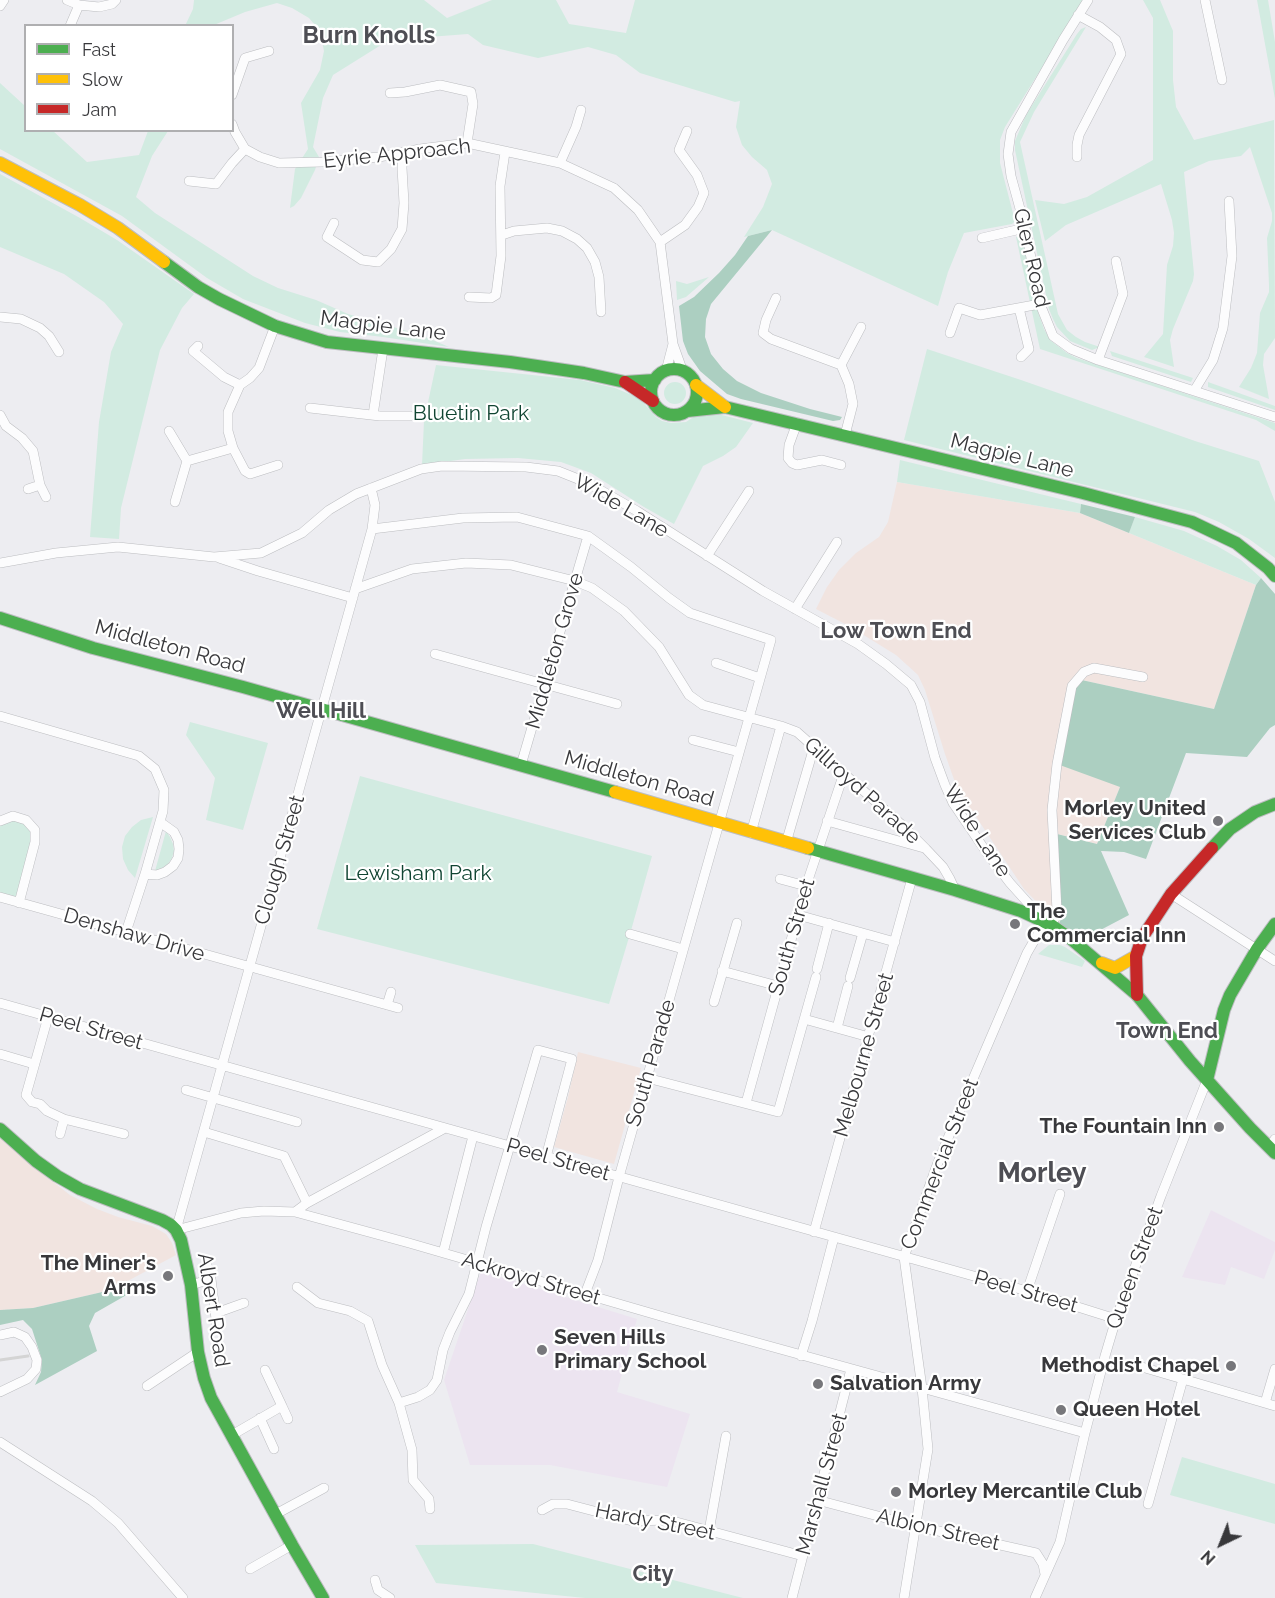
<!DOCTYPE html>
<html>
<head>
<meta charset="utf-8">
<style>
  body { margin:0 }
  #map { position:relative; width:1275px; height:1598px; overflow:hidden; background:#ededf1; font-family:Raleway,sans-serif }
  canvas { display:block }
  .legend { position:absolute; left:24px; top:24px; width:210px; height:108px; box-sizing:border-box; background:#fff; border:2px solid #afafb1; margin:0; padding:8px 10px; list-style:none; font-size:18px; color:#38383b }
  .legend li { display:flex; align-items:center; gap:12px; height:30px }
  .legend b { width:30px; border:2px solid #afafb1 }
  .north { position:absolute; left:1191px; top:1514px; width:60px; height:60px; -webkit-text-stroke:4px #fff; paint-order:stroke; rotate:223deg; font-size:16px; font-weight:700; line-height:24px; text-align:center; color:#38383b }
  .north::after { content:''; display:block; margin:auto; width:21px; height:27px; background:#38383b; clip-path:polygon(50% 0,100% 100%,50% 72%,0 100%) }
</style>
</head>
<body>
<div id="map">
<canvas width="1275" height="1598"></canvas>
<ul class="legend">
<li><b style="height:8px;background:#4caf50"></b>Fast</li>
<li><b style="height:8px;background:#ffc107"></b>Slow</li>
<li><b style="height:8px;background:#c62828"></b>Jam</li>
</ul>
<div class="north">N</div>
</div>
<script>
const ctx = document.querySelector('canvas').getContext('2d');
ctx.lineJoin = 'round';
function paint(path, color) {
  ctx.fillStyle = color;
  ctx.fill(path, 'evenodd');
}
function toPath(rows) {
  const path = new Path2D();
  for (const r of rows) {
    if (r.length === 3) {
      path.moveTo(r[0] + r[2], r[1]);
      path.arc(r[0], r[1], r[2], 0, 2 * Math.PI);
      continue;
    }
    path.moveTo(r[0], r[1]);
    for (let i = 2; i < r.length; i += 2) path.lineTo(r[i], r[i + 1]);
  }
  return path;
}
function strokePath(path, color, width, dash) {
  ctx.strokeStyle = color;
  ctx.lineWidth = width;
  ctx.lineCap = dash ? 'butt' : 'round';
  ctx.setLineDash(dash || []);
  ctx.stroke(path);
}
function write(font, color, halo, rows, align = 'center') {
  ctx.font = font + ' Raleway,sans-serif';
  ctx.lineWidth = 4.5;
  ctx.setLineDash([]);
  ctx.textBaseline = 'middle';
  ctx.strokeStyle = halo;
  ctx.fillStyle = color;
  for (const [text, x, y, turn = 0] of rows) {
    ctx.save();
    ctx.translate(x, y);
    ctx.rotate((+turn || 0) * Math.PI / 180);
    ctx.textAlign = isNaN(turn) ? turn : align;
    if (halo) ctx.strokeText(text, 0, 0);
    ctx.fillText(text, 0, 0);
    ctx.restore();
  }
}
paint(toPath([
  [897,482,1080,513,1256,585,1214,709,1077,679,1120,787,1097,844,1057,834,1060,926,1024,889,957,788,945,754,925,690,918,675,896,655,849,626,816,609,827,587,839,570,856,553,879,537,888,522],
  [578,1052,641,1068,614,1164,554,1147,568,1097],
  [0,1136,34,1167,70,1195,97,1209,118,1217,152,1226,166,1234,172,1243,176,1255,111,1290,33,1308,0,1310]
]), '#f1e4e0');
paint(toPath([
  [1211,1210,1275,1242,1275,1250,1264,1279,1231,1267,1225,1285,1182,1277],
  [481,1271,637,1319,617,1392,690,1414,667,1487,550,1465,470,1465,444,1380]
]), '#ece4f0');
paint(toPath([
  [194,0,424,0,447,18,492,0,556,0,569,24,626,33,635,0,1084,0,1005,127,1000,140,1000,163,1015,221,1012,224,964,233,948,272,938,306,772,230,744,237,763,207,772,184,767,170,752,157,742,145,736,127,740,101,735,102,640,73,616,55,588,47,538,58,483,45,468,34,389,40,333,75,323,98,313,147,319,157,315,170,301,198,294,206,290,208,295,169,308,149,301,103,320,70,324,51,320,31,309,18,292,8,277,3,245,12,214,25,185,26,193,9],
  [1143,0,1160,0,1173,31,1173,80,1176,107,1194,140,1274,120,1275,338,1264,354,1263,365,1269,399,1239,387,1251,368,1257,353,1260,313,1269,292,1269,285,1267,238,1272,221,1272,213,1250,147,1241,156,1209,161,1184,172,1194,274,1193,281,1173,329,1170,340,1174,367,1144,357,1163,334,1167,265,1173,246,1174,233,1172,220,1161,184,1066,225,1045,241,1035,200,1064,204,1087,197,1153,160,1153,18],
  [1257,0,1268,0,1275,42,1275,99],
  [1086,27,1034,112,1020,142,1058,314,1067,330,1076,337,1085,342,1100,347,1092,350,1070,341,1057,327,1053,319,1049,309,1015,150,1015,141,1026,115,1077,34,1081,29],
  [0,83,25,106,26,130,53,131,87,162,139,155,148,131,168,131,152,156,136,197,155,213,253,276,278,288,316,300,348,314,421,335,449,347,383,337,340,332,305,323,243,299,207,278,122,216,0,149],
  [0,174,80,218,117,240,194,294,182,308,160,350,121,508,119,539,90,537,99,422,111,352,123,324,104,302,64,274,0,247],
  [1021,236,1039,315,1044,329,1050,340,1067,353,1077,358,1275,423,1275,431,1256,420,1040,349,1016,237],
  [709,277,686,297,677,300,676,281,687,284],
  [927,349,1021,380,1195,441,1259,461,1275,502,1275,558,1249,539,1219,522,1195,512,904,440],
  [1110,351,1193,378,1191,382,1112,356],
  [436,365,580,380,615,388,639,398,656,417,662,421,671,423,686,422,698,414,710,412,753,423,736,447,723,456,703,466,674,524,644,507,591,473,561,462,518,458,465,459,422,465,424,421],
  [1208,382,1275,406,1275,410,1208,387],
  [675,393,11],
  [900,460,1081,504,1080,513,897,482],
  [1135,517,1184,531,1217,546,1241,560,1261,578,1256,585,1129,533],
  [190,722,268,743,243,830,206,820,215,778,186,735],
  [360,776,652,856,630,934,609,1004,317,929],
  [13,816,35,830,19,903,0,897,0,821],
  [153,817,135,878,128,870,123,859,122,847,125,836,132,827,141,820],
  [166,831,170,837,173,844,174,851,172,858,168,864,162,868,155,871],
  [1049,945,1060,945,1065,947,1085,961,1082,967,1038,954],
  [1182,1457,1275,1484,1275,1524,1170,1495],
  [533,1544,743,1598,585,1598,436,1583,415,1545]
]), '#d2ebe1');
paint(toPath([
  [772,230,711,304,706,319,705,337,711,354,723,369,737,381,761,393,810,409,842,417,840,420,833,421,741,399,727,394,700,371,688,354,683,341,679,306,694,297,719,273,735,255,748,236],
  [1081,504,1135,517,1129,533,1080,513],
  [1261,578,1275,594,1275,725,1270,728,1247,757,1186,753,1146,859,1124,852,1101,851,1129,915,1091,935,1085,944,1060,926,1057,834,1097,844,1120,787,1057,764,1077,679,1214,709,1256,585],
  [125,1283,130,1293,95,1313,89,1326,97,1351,35,1385,41,1372,42,1360,32,1329,23,1320,0,1325,0,1310,33,1308,111,1290]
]), '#accfc1');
const street = toPath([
  [67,0,79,5,99,7,112,4,116,0],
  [1088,0,1063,40,1011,132,1008,154,1011,176,1025,227,1040,304,1053,336,1071,349,1098,360,1275,417],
  [1205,0,1222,80],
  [0,6,4,0],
  [70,26,79,5],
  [390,93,405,92,440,85,471,92,473,104,467,143],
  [232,95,245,58,269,51],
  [232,124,235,132,245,149,260,157,279,163,322,162,379,157,420,149,467,143,560,163,614,188,638,210,660,242,673,344,683,372],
  [1077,157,1077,145,1079,135,1121,54,1116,40,1100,27,1078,15],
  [560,163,576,127,581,110],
  [189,181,216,184,232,163,245,149],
  [334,223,327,237,362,260,378,262,391,249,402,229,404,203,402,168,403,152],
  [502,235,514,231,547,228,562,231,577,239,587,248,595,262,599,277,601,312],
  [982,238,1025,228],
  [660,242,685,225,698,207,704,193,697,175,679,150,687,131],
  [469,297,491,298,496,295,501,256,500,186,505,152],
  [776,298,766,320,763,333,771,339,841,365,849,384,853,404,845,435],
  [1019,308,1029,349,1021,357],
  [0,317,21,319,40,328,49,336,59,352],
  [275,326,259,368,250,378,240,385,228,412,228,431,233,448,245,471,250,474,278,465],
  [950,333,959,308,980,315,1040,304],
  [198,346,193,351,224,377,240,385],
  [1098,360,1123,294,1116,261],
  [841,365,861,327],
  [666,371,673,344],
  [1194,391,1213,360,1223,328,1232,256,1229,201],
  [310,408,380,416,410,416],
  [0,415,6,426,22,438,33,451,40,485,46,497],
  [373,415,383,349],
  [797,423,789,445,788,458,792,463,797,465,822,460,841,465],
  [169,431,187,461,175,502],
  [187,461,233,448],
  [28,489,40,485],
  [372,529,463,518,517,517,588,536,631,567,669,598,690,613,771,640,619,1177,598,1260,585,1294],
  [707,556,749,491],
  [219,558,258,571,353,598],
  [0,563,56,553,118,547,214,557,261,553,302,533,329,510,356,494,421,469,442,466,526,467,558,471,588,483,637,511,763,591,858,644,886,664,911,685,920,702,935,758,945,785,953,803,987,853,1010,883,1045,922,1027,953,955,1121,937,1165,904,1257,922,1388,928,1449,904,1598],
  [355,589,412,569,466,563,511,565,575,581,592,588,624,611,659,647,689,695,703,705,781,726,797,732,901,824,926,849,943,867,950,879,955,890],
  [795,609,837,542],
  [435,654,617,704],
  [716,663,760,678],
  [0,716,139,756,155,769,164,790,163,811,145,874,126,932],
  [693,740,739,752],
  [521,765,588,536],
  [0,821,13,816,26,820,35,830,35,842,19,903],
  [827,821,924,848],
  [751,833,781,726],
  [786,843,814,747],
  [145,874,157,875,165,872,173,866,178,858,179,849,178,840,174,832,160,822],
  [780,879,806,886],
  [1171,894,1275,961],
  [0,897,398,1008],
  [798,915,895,942],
  [1051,925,1055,918,1057,911,1052,810,1057,764,1072,686,1084,672,1094,668,1143,677],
  [630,934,683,949],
  [817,969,829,923],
  [722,971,778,986],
  [850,978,863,933],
  [714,1002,737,923],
  [0,1003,1027,1291,1116,1319],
  [387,1005,391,992],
  [48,1017,26,1095,32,1102,40,1104,47,1111,64,1119,124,1134],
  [804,1019,869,1037],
  [837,1028,848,986],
  [0,1054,34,1064],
  [647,1078,778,1112,816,977],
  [186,1090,297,1122],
  [746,1103,806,886,844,773],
  [204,1132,284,1156,307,1203],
  [60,1134,64,1119],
  [1270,1147,1275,1139],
  [295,1212,307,1203,445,1128],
  [176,1230,372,529,375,505,371,488],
  [176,1230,241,1213,264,1211,295,1212,409,1243,664,1317,885,1378],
  [814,1232,912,878],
  [443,1253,473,1136],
  [207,1265,211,1279,217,1327],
  [191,1285,211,1279],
  [297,1287,318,1303,350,1311,368,1321,382,1365,399,1403,412,1450,413,1480,429,1499,430,1509],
  [1027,1291,1060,1194],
  [216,1313,244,1303],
  [0,1335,14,1332,25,1337,32,1347,37,1360,36,1369,27,1379,0,1392],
  [801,1356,812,1321,834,1237],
  [1135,1365,1275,1406],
  [147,1386,198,1352],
  [922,1388,1085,1433],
  [399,1403,418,1397,430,1390,437,1380,443,1350,450,1332,469,1294,486,1227,538,1050,572,1059,546,1157],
  [1265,1403,1275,1369],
  [282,1406,288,1419],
  [260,1418,274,1449],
  [232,1435,282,1406,265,1370],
  [0,1442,92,1501,118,1523,183,1598],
  [817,1500,916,1526,1036,1553,1043,1564,1045,1574],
  [1148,1504,1183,1379],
  [542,1510,553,1504,567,1504,632,1521,669,1520,803,1556],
  [276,1514,324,1488],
  [709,1531,726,1436],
  [250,1569,292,1545],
  [375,1580,378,1590,390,1598],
  [792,1598,851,1369],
  [1035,1598,1060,1542,1085,1433,1105,1356,1116,1319,1161,1196,1207,1080]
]);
const fast = toPath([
  [164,262,198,287,219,299,275,326,327,342,510,362,584,373,625,382,655,380],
  [674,392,23],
  [687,411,725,407,1083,493,1192,522,1236,543,1268,568,1275,576],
  [0,618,93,648,243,687,615,792],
  [808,848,955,890,1021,911,1051,925,1071,939,1137,995,1190,1061,1250,1128,1275,1153],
  [1212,848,1230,829,1255,812,1275,804],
  [1207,1080,1224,1010,1230,995,1257,949,1275,924],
  [0,1129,36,1161,57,1176,80,1189,162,1220,171,1225,176,1230,181,1240,191,1285,198,1352,204,1378,211,1398,292,1545,323,1598]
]);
const slow = toPath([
  [0,163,80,205,118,228,164,262],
  [696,385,725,407],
  [615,792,808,848],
  [1102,963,1115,968,1136,956]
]);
const jam = toPath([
  [625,382,653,401],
  [1137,995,1136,956,1142,938,1171,894,1212,848]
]);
strokePath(street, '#bcbdc0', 10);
strokePath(fast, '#bcbdc0', 14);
strokePath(slow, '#bcbdc0', 14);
strokePath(jam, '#bcbdc0', 14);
strokePath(street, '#fcfcfd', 9);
strokePath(fast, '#4caf50', 12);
strokePath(slow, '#ffc107', 12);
strokePath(jam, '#c62828', 12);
strokePath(toPath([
  [0,1360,28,1356]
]), '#d4d4d4', 3);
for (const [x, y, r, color] of [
  [1218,821,6,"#77777b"],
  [1015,924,6,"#77777b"],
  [1219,1127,6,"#77777b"],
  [168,1276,6,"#77777b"],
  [542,1350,6,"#77777b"],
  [1231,1366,6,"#77777b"],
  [818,1384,6,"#77777b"],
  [1061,1410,6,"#77777b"],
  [896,1492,6,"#77777b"]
]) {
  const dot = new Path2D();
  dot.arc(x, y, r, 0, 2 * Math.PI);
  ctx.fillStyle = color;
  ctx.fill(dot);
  strokePath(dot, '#fff', 2);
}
write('21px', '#38383b', '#fff', [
  ["Eyrie Approach",397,154,-6],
  ["Glen Road",1031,258,77],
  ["Magpie Lane",383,326,7],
  ["Magpie Lane",1012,456,14],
  ["Wide Lane",621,506,30],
  ["Middleton Road",170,647,15],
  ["Middleton Grove",555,651,-74],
  ["Middleton Road",639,779,16],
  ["Gillroyd Parade",862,791,42],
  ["Wide Lane",977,831,57],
  ["Clough Street",280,860,-74],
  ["Denshaw Drive",134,935,16],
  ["South Street",792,937,-74],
  ["Peel Street",91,1029,16],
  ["Melbourne Street",864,1055,-74],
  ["South Parade",651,1063,-74],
  ["Peel Street",558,1160,16],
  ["Commercial Street",940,1164,-69],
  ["Queen Street",1135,1268,-70],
  ["Ackroyd Street",531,1279,16],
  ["Peel Street",1026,1292,16],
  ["Albert Road",213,1310,81],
  ["Marshall Street",822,1484,-75],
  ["Hardy Street",655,1522,11],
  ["Albion Street",938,1530,13]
]);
write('21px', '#104532', '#fff', [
  ["Bluetin Park",471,414],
  ["Lewisham Park",418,874]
]);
write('bold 21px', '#38383b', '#fff', [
  ["Morley United",1206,809,"right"],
  ["Services Club",1206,833,"right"],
  ["The",1027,912],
  ["Commercial Inn",1027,936],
  ["The Fountain Inn",1207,1127,"right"],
  ["The Miner's",156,1264,"right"],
  ["Arms",156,1288,"right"],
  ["Seven Hills",554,1338],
  ["Primary School",554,1362],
  ["Methodist Chapel",1219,1366,"right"],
  ["Salvation Army",830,1384],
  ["Queen Hotel",1073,1410],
  ["Morley Mercantile Club",908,1492]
], 'left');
write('bold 22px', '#4e4e54', '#fff', [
  ["Low Town End",896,631],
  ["Well Hill",321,711],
  ["Town End",1167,1031],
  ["City",653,1574]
]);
write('bold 24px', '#4e4e54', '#fff', [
  ["Burn Knolls",369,36]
]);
write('bold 27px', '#4e4e54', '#fff', [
  ["Morley",1042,1174]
]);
</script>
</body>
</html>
